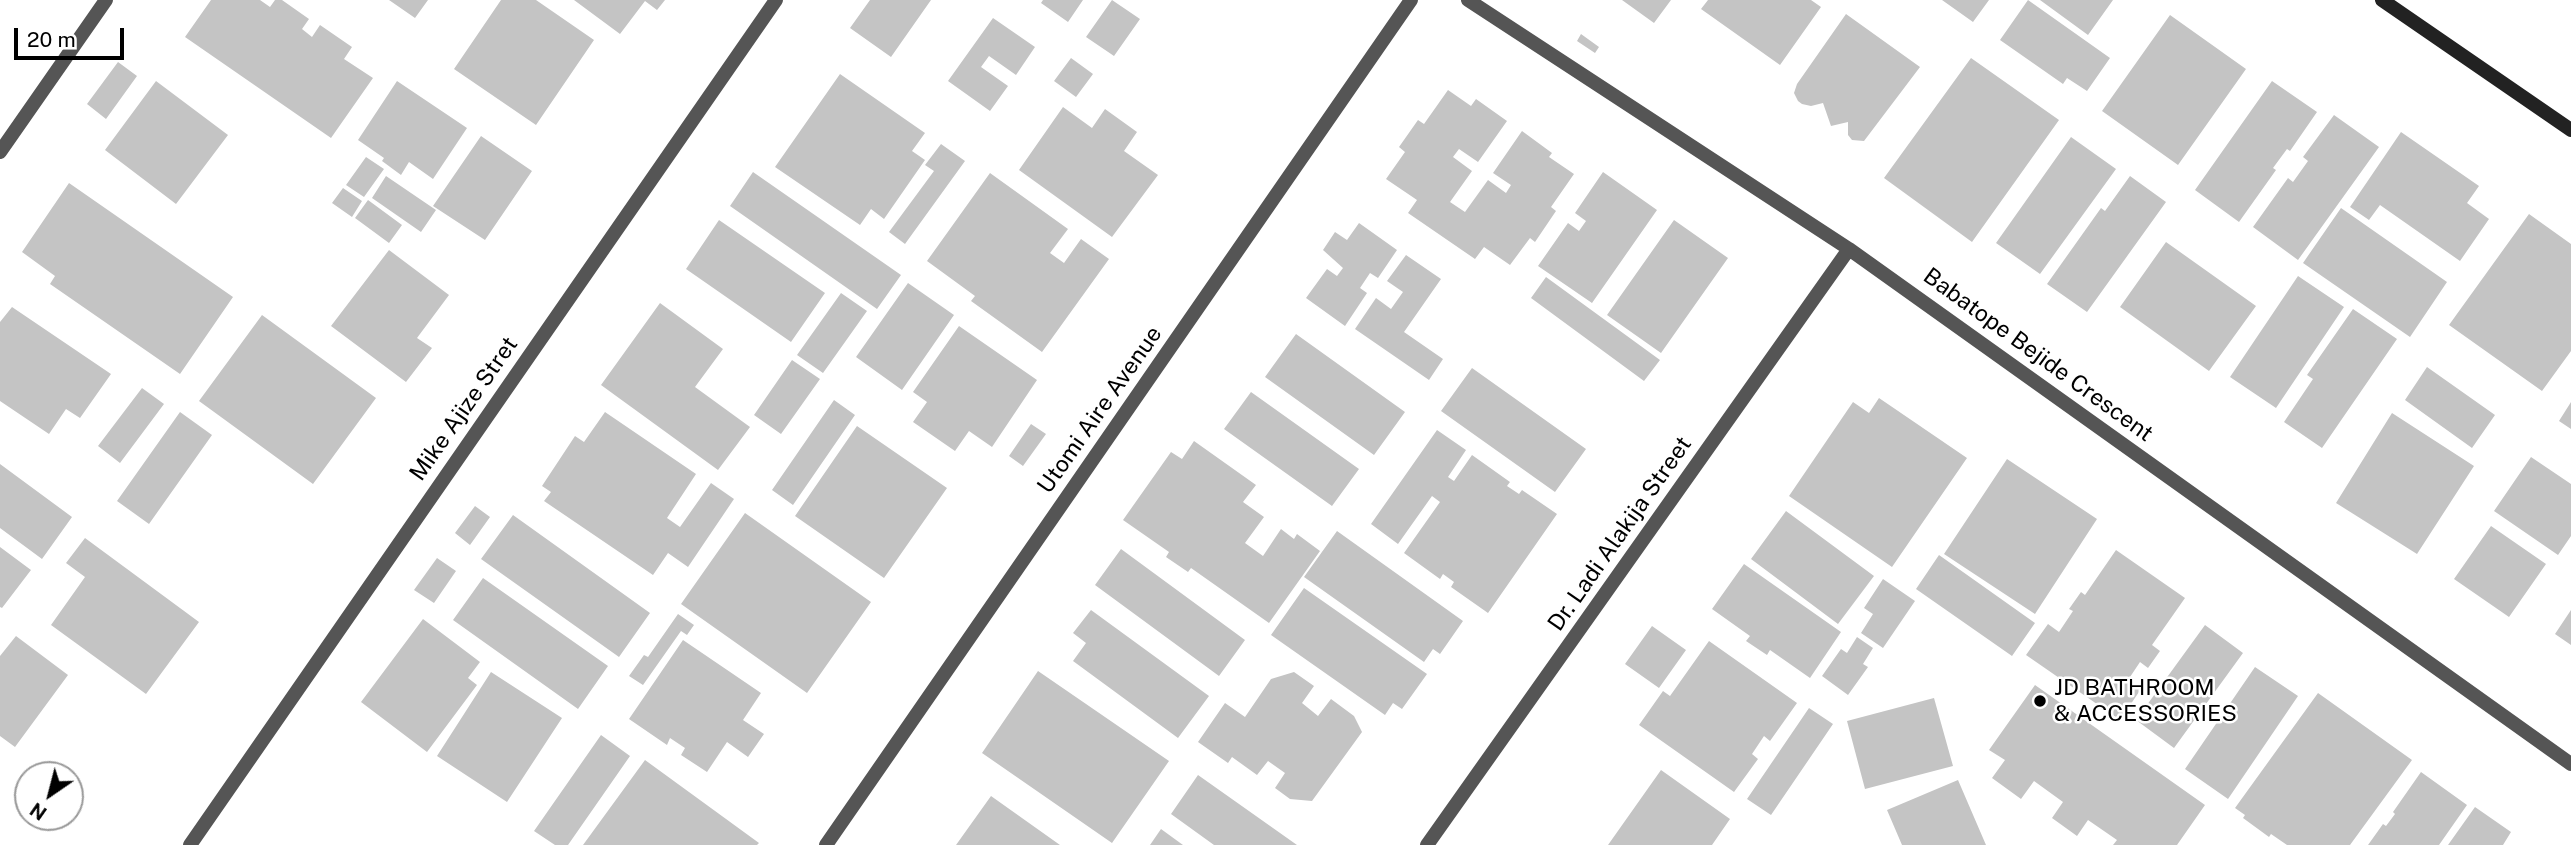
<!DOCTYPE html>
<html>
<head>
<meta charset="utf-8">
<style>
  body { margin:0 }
  #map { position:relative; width:2571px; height:845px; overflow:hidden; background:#fff; font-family:"Public Sans",sans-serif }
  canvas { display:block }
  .north { position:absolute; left:14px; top:761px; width:70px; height:70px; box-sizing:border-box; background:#fff; border:2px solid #999; border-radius:50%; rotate:215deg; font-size:19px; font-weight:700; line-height:28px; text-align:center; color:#000 }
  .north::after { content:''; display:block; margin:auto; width:24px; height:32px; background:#000; clip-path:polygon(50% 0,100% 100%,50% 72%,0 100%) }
  .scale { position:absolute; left:14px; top:28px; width:110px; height:32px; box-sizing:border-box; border:4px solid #000; border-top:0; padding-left:9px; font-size:21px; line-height:24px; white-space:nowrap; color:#000; -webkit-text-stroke:5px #fff; paint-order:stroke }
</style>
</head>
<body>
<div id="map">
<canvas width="2571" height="845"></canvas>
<div class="north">N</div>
<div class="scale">20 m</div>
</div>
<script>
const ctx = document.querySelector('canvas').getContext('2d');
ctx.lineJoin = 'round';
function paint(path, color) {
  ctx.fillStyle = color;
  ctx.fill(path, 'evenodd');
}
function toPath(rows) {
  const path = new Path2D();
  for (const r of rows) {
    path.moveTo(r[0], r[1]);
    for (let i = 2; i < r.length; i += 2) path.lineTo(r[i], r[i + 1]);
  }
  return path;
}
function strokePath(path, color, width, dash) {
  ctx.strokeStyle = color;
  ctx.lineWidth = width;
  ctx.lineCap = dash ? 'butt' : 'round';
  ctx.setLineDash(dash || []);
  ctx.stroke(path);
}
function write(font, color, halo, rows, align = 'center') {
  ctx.font = font + ' "Public Sans",sans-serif';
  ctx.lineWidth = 5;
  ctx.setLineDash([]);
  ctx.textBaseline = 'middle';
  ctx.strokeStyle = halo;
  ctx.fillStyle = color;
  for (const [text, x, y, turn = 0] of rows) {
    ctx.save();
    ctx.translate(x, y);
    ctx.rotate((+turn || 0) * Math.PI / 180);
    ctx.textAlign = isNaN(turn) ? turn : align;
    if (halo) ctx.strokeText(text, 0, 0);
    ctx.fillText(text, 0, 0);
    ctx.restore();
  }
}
paint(toPath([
  [211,0,260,0,270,7,275,0,282,0,309,19,302,29,312,37,320,25,352,47,344,59,373,78,331,138,185,37],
  [389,0,428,0,415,18],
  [501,0,536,0,594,40,536,125,454,69],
  [574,0,665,0,657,10,645,1,620,34],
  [870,0,931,0,891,57,850,28],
  [1043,0,1083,0,1068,22,1041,3],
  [1112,0,1140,19,1114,56,1086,37],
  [1622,0,1671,0,1654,23],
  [1708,0,1811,0,1821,7,1780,65,1701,9],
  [1942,0,1989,0,1973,22],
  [2028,0,2110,58,2087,91,2067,78,2063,84,2000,40],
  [2040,0,2113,0,2088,35],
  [1846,14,1920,67,1864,141,1852,140,1848,135,1848,122,1831,126,1823,103,1811,106,1802,104,1798,101,1794,93,1797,84],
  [2170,15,2246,69,2178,165,2102,111],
  [993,18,1035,47,1016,75,989,56,981,67,1008,86,990,111,948,81],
  [1581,34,1599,47,1595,53,1577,41],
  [1071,58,1093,74,1076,97,1054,81],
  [1971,58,2059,120,1972,242,1884,178],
  [118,62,137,76,106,119,87,104],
  [840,74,925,133,912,151,925,160,884,219,871,209,860,225,775,167],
  [156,81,228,135,176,204,105,150],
  [397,81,467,128,433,179,409,162,401,175,382,161,384,158,358,140],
  [2272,81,2317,112,2290,151,2287,149,2273,168,2276,170,2239,222,2195,190],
  [1448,90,1471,106,1476,99,1507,121,1478,162,1459,149,1453,157,1472,171,1450,202,1465,212,1488,180,1506,193,1511,185,1493,173,1522,131,1552,153,1549,157,1574,174,1551,207,1556,211,1535,242,1530,238,1510,265,1484,247,1475,259,1408,213,1417,200,1386,179,1405,152,1399,147,1418,120,1424,124],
  [1063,107,1092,128,1105,109,1137,132,1124,151,1158,175,1112,237,1019,170],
  [2334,115,2379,147,2298,260,2253,227,2288,178,2293,182,2308,161,2303,157],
  [2401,132,2479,186,2467,203,2489,219,2460,261,2380,205,2369,220,2350,207],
  [481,136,532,171,485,240,433,206],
  [2071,137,2116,169,2040,274,1996,243],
  [941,144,965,161,905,244,889,232,934,171,925,165],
  [366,157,384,169,364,197,346,185],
  [753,172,901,275,877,309,730,206],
  [1603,172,1657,210,1592,303,1538,266,1568,223,1579,231,1586,221,1575,213],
  [990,173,1068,229,1050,253,1064,263,1081,239,1109,259,1042,352,971,301,975,296,927,261],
  [386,176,436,210,421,232,372,198],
  [2130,176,2166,202,2087,312,2047,284,2101,208,2105,211],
  [69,183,233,297,180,374,50,284,55,276,22,252],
  [343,188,362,201,352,217,332,203],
  [368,200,402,225,389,243,355,218],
  [2341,208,2447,282,2410,337,2303,263],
  [2529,214,2571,244,2571,351,2542,391,2449,325],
  [719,220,825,293,791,342,686,269],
  [1674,220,1728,258,1661,353,1607,315],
  [1359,223,1397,250,1378,278,1370,273,1360,288,1367,293,1345,326,1306,298,1327,269,1337,276,1343,268,1323,250,1335,232,1347,240],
  [2166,242,2256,306,2209,371,2120,307],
  [389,250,449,295,417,338,432,348,406,382,331,326],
  [1406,255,1441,279,1404,332,1443,359,1429,380,1355,329,1376,298,1391,309,1403,292,1387,281],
  [2298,276,2344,307,2276,408,2230,377],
  [1546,277,1660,360,1644,381,1531,298],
  [908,283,954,315,902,390,856,357],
  [841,293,867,311,823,373,797,355],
  [660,303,723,349,695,387,750,427,718,470,601,385],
  [12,307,111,374,80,418,66,409,49,434,0,401,0,322],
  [2353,309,2397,339,2322,448,2284,422,2313,379,2307,375],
  [262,315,376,398,313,484,199,401],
  [959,326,1037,380,992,447,969,431,955,451,913,422,927,402,913,392],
  [1296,334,1405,412,1374,455,1265,377],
  [792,360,820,379,781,434,754,415],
  [2427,367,2495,415,2472,448,2405,400],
  [1472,368,1586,449,1555,492,1441,411],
  [142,388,164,404,120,463,98,446],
  [1251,392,1359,469,1332,506,1224,429],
  [1879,398,1967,458,1892,567,1789,496,1853,402,1869,413],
  [834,400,855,415,793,505,772,490],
  [2571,402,2571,429,2559,421],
  [180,412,212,435,149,524,117,501],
  [605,412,696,474,667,518,680,527,711,483,734,499,688,567,668,553,653,575,544,501,551,492,542,486,575,436,584,442],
  [2392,413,2474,466,2417,554,2336,503],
  [1031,424,1046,434,1023,466,1009,456],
  [857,426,947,488,884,578,795,516],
  [1437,430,1466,450,1448,477,1454,481,1472,455,1510,482,1507,486,1519,494,1522,490,1557,514,1488,613,1451,587,1454,582,1443,574,1440,579,1404,553,1440,502,1432,496,1398,544,1371,524],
  [1194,441,1256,485,1243,502,1264,517,1245,543,1263,556,1281,529,1294,539,1297,534,1320,551,1269,623,1191,568,1188,572,1166,557,1169,552,1123,520,1171,452,1182,459],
  [2531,457,2571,484,2571,536,2558,555,2494,511],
  [2007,459,2097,519,2035,614,1944,554],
  [0,464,72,517,42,559,0,528],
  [475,506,490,517,470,545,455,533],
  [1786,511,1874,576,1838,624,1751,559],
  [745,513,871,602,807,693,681,604],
  [513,515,650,613,619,657,481,559],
  [2491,526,2546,564,2509,617,2454,579],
  [1337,531,1463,621,1440,654,1433,649,1424,662,1304,577],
  [85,538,199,622,146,694,51,625,85,577,66,563],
  [0,547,31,570,2,608,0,607],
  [1121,549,1245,640,1219,676,1095,585],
  [2116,550,2185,598,2152,645,2160,651,2148,668,2140,662,2128,680,2141,689,2120,720,2026,655,2048,624,2059,632,2073,611,2069,609,2081,592,2085,595],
  [1939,555,2035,623,2012,656,1916,589],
  [437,558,456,571,434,603,414,590],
  [1744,564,1841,632,1810,678,1770,650,1767,655,1746,641,1750,636,1712,609],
  [483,578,608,666,578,709,453,620],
  [1883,579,1915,601,1883,648,1861,633,1873,614,1864,608],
  [1304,588,1427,674,1402,709,1393,703,1385,715,1271,635],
  [1091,610,1209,696,1178,738,1073,661,1086,643,1073,633],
  [2571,610,2571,645,2555,634],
  [678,614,694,625,687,635,681,631,643,685,629,676,644,655,648,657],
  [423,619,480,662,468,678,477,685,427,752,361,702],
  [2205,625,2243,653,2174,748,2136,720],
  [1652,626,1686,650,1659,688,1625,664],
  [16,636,68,675,15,747,0,736,0,656],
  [1857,637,1873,648,1863,664,1868,667,1848,695,1822,676,1841,649,1847,653],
  [683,640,761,693,743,720,764,734,748,757,727,742,707,772,681,755,685,748,670,738,667,745,629,719],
  [1709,641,1797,703,1770,741,1764,736,1752,754,1758,759,1734,792,1639,725,1663,691,1670,696],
  [2255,667,2298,696,2228,799,2185,769],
  [1038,671,1169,761,1112,843,982,753],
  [491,672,562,718,507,802,437,756],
  [1294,672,1314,686,1302,703,1318,716,1331,699,1354,716,1362,732,1312,801,1290,799,1275,788,1285,773,1268,761,1257,775,1232,757,1228,763,1198,742,1225,703,1245,717,1271,679],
  [2035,685,2205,805,2177,845,2113,845,2117,840,2088,820,2077,836,2052,818,2063,802,2034,781,2021,799,1992,778,2005,760,1989,750],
  [2318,693,2412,760,2350,845,2287,845,2271,834,2269,837,2243,818,2245,815,2235,808],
  [1934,698,1953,766,1865,789,1847,721],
  [1809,708,1833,724,1771,815,1747,799],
  [601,735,630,756,568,845,555,845,534,831],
  [645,760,759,843,757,845,583,845],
  [1661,770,1730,819,1712,845,1608,845],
  [2421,772,2467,805,2439,845,2368,845,2383,824,2386,826,2395,814,2393,812],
  [1198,775,1297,845,1214,845,1171,814],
  [1958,780,1986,845,1902,845,1887,810],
  [991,796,1060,845,956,845],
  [2475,807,2511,832,2503,845,2448,845],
  [1161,829,1183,845,1150,845]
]), '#c4c4c4');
strokePath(toPath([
  [1468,0,1849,249,2571,764],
  [0,152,106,0],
  [190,845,776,0],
  [826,845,1411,0],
  [1427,845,1849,249]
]), '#555', 14);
strokePath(toPath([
  [2382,0,2571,130]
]), '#222', 14);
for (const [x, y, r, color] of [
  [2040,701,7,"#000"]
]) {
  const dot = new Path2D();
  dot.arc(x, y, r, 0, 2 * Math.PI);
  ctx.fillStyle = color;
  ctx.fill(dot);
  strokePath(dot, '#fff', 2.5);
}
write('23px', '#000', '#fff', [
  ["Babatope Bejide Crescent",2038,355,36],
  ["Mike Ajize Stret",464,409,-55],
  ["Utomi Aire Avenue",1100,410,-55],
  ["Dr. Ladi Alakija Street",1620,534,-55]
]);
write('23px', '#000', '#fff', [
  ["JD BATHROOM",2054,688],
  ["& ACCESSORIES",2054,714]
], 'left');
</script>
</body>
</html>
